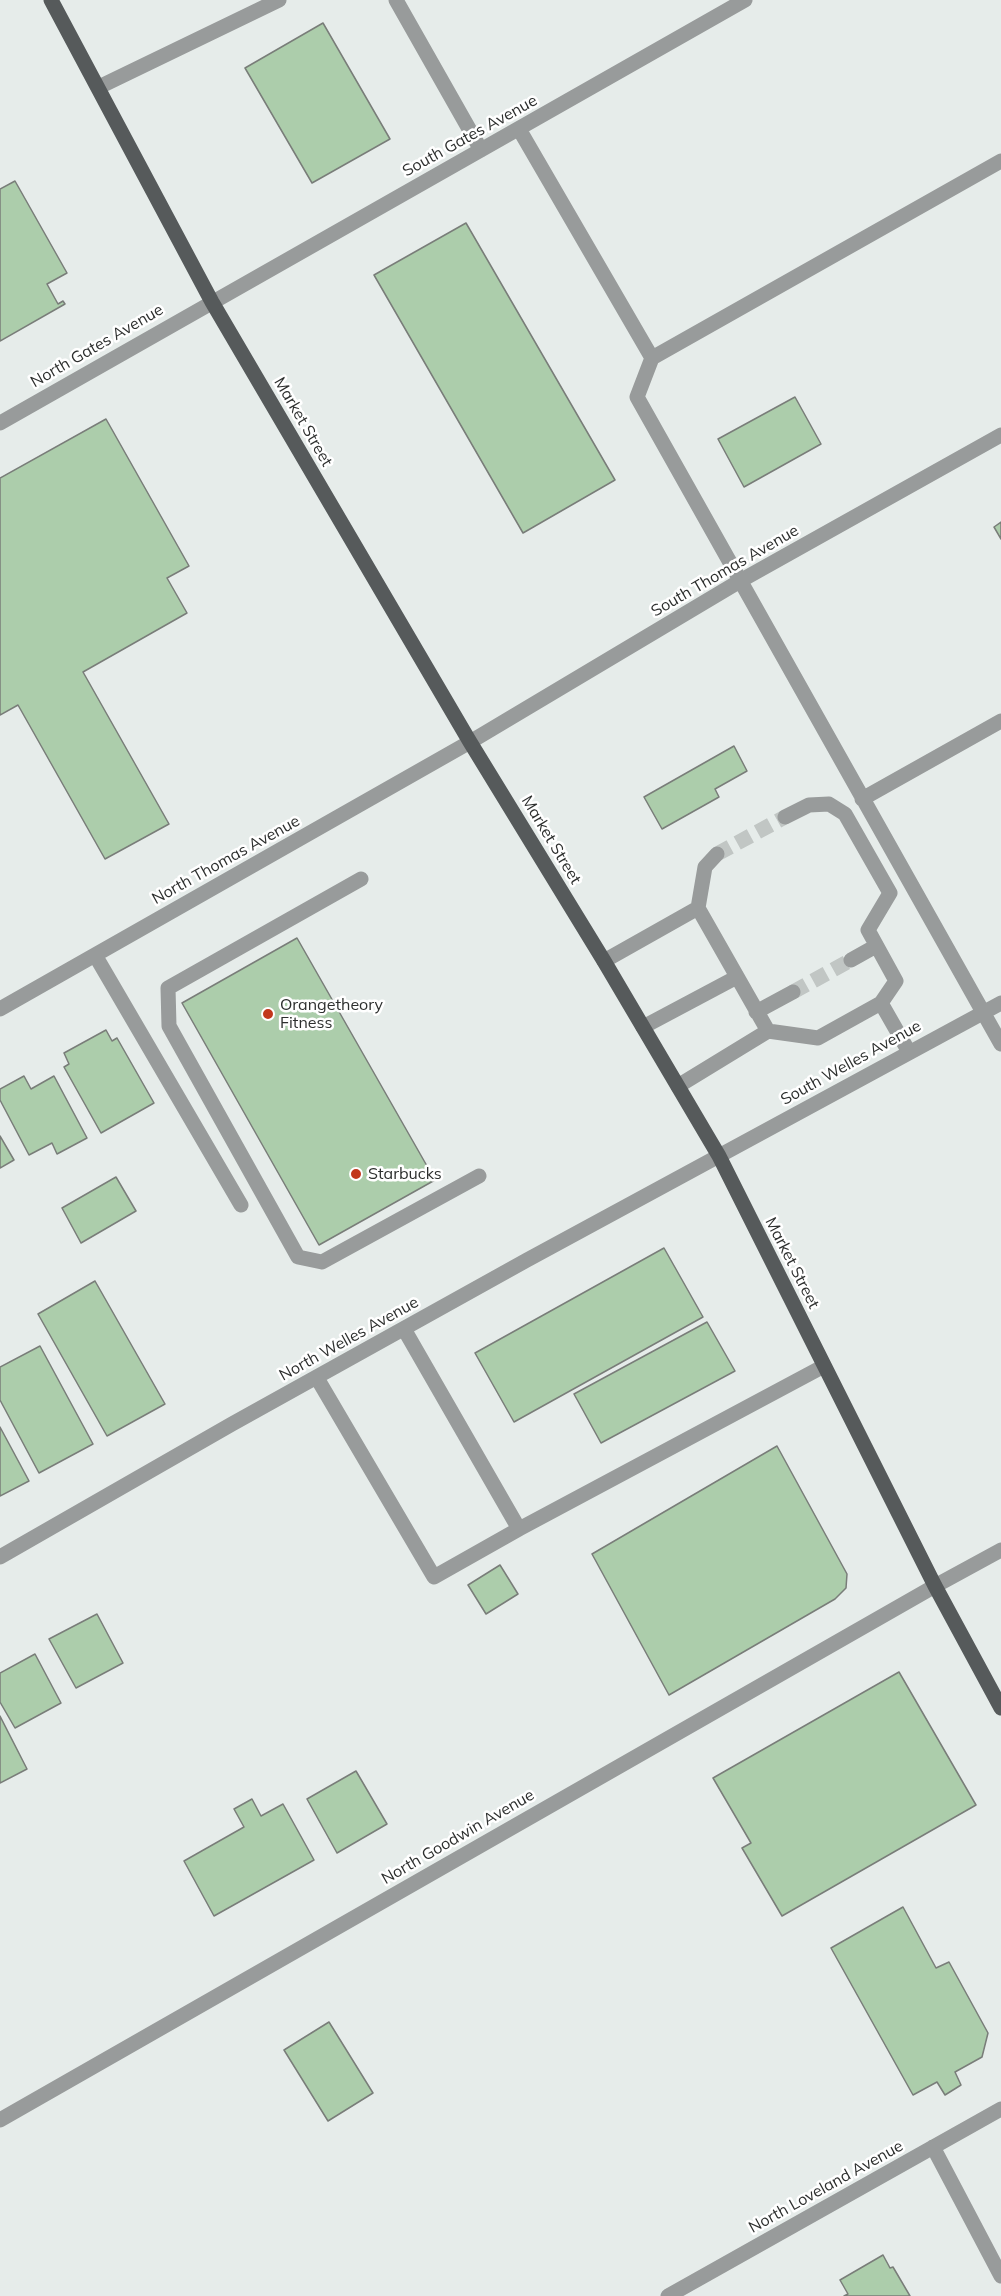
<!DOCTYPE html>
<html>
<head>
<meta charset="utf-8">
<style>
  body { margin:0 }
  canvas { display:block; background:#e6ecea }
</style>
</head>
<body>
<canvas width="1001" height="2296"></canvas>
<script>
const ctx = document.querySelector('canvas').getContext('2d');
ctx.lineJoin = 'round';
function paint(path, color) {
  ctx.fillStyle = color;
  ctx.fill(path, 'evenodd');
}
function toPath(rows) {
  const path = new Path2D();
  for (const r of rows) {
    path.moveTo(r[0], r[1]);
    for (let i = 2; i < r.length; i += 2) path.lineTo(r[i], r[i + 1]);
  }
  return path;
}
function strokePath(path, color, width, dash) {
  ctx.strokeStyle = color;
  ctx.lineWidth = width;
  ctx.lineCap = dash ? 'butt' : 'round';
  ctx.setLineDash(dash || []);
  ctx.stroke(path);
}
function write(font, color, halo, rows, align = 'center') {
  ctx.font = font + ' Mulish,sans-serif';
  ctx.lineWidth = 5;
  ctx.setLineDash([]);
  ctx.textBaseline = 'middle';
  ctx.strokeStyle = halo;
  ctx.fillStyle = color;
  for (const [text, x, y, turn = 0] of rows) {
    ctx.save();
    ctx.translate(x, y);
    ctx.rotate((+turn || 0) * Math.PI / 180);
    ctx.textAlign = isNaN(turn) ? turn : align;
    if (halo) ctx.strokeText(text, 0, 0);
    ctx.fillText(text, 0, 0);
    ctx.restore();
  }
}
const building = toPath([
  [323,23,390,139,312,183,245,68,323,23],
  [15,181,67,273,47,284,58,304,63,301,65,304,0,341,0,189,15,181],
  [466,223,615,480,523,533,374,275,466,223],
  [795,397,821,444,744,487,718,439,795,397],
  [106,419,189,566,167,578,187,613,83,672,169,824,105,859,18,705,0,715,0,478,106,419],
  [1001,522,1001,539,994,527,1001,522],
  [734,746,747,771,715,789,719,797,662,829,644,797,734,746],
  [297,938,435,1180,319,1245,182,1003,297,938],
  [106,1030,112,1041,117,1038,154,1103,101,1133,64,1067,69,1064,64,1053,106,1030],
  [24,1076,31,1089,54,1076,87,1138,57,1154,52,1143,29,1155,0,1100,0,1089,24,1076],
  [0,1136,14,1160,0,1168,0,1136],
  [116,1177,136,1211,81,1243,62,1208,116,1177],
  [664,1248,703,1317,514,1422,475,1353,664,1248],
  [95,1281,165,1404,107,1436,38,1314,95,1281],
  [707,1322,735,1371,601,1443,574,1394,707,1322],
  [40,1346,93,1444,39,1473,0,1400,0,1367,40,1346],
  [0,1427,29,1481,0,1496,0,1427],
  [777,1446,847,1574,846,1588,835,1599,669,1695,592,1554,777,1446],
  [500,1565,518,1594,486,1614,468,1585,500,1565],
  [97,1614,123,1663,76,1688,49,1639,97,1614],
  [35,1654,61,1703,15,1728,0,1702,0,1673,35,1654],
  [899,1672,976,1805,782,1916,742,1848,751,1843,713,1778,899,1672],
  [0,1716,27,1769,0,1783,0,1716],
  [356,1771,387,1824,337,1853,307,1799,356,1771],
  [252,1799,261,1816,283,1804,314,1860,214,1916,184,1861,244,1827,234,1809,252,1799],
  [903,1907,936,1968,949,1962,988,2033,982,2057,955,2072,961,2085,945,2095,937,2082,913,2095,831,1948,903,1907],
  [329,2022,373,2093,328,2121,284,2050,329,2022],
  [883,2255,890,2268,893,2267,910,2296,844,2296,848,2294,840,2280,883,2255]
]);
paint(building, '#accdab');
strokePath(building, '#797d79', 1.5);
strokePath(toPath([
  [717,854,785,817],
  [793,992,851,960]
]), '#c1c6c4', 15, [15, 8]);
strokePath(toPath([
  [396,0,481,150],
  [99,87,279,0],
  [519,129,652,358],
  [1001,161,652,358,637,397,1001,1044],
  [0,423,745,0],
  [862,799,1001,721],
  [785,817,809,805,829,804,845,814,890,893,868,930,896,981,881,1003],
  [361,879,168,988,169,1026,298,1257,322,1262,479,1176],
  [698,908,705,867,717,854],
  [95,955,241,1205],
  [851,960,876,946],
  [604,961,698,908,768,1031,818,1038,881,1003,909,1052],
  [0,1009,470,742,740,581,1001,435],
  [756,1012,793,992],
  [643,1027,737,977],
  [678,1086,768,1031],
  [404,1329,519,1529],
  [317,1378,434,1577,519,1529,824,1366],
  [0,1557,232,1424,527,1260,1001,1003],
  [0,2120,935,1586,1001,1550],
  [933,2147,1001,2276],
  [668,2296,1001,2109]
]), '#989b9b', 15);
strokePath(toPath([
  [51,0,212,302,470,742,604,961,719,1156,935,1586,1001,1708]
]), '#565a5b', 15);
for (const [x, y, r, color] of [
  [268,1014,6,"#c2371c"],
  [356,1174,6,"#c2371c"]
]) {
  const dot = new Path2D();
  dot.arc(x, y, r, 0, 2 * Math.PI);
  ctx.fillStyle = color;
  ctx.fill(dot);
  strokePath(dot, '#fff', 2);
}
write('16px', '#2d2f2e', '#fff', [
  ["South Gates Avenue",470,136,-29],
  ["North Gates Avenue",97,346,-30],
  ["Market Street",303,422,60],
  ["South Thomas Avenue",725,571,-30],
  ["Market Street",551,840,59],
  ["North Thomas Avenue",226,860,-29],
  ["South Welles Avenue",851,1063,-29],
  ["Market Street",792,1263,63],
  ["North Welles Avenue",349,1339,-29],
  ["North Goodwin Avenue",458,1837,-30],
  ["North Loveland Avenue",826,2187,-29]
]);
write('16px', '#2d2f2e', '#fff', [
  ["Orangetheory",280,1005],
  ["Fitness",280,1023],
  ["Starbucks",368,1174]
], 'left');
</script>
</body>
</html>
